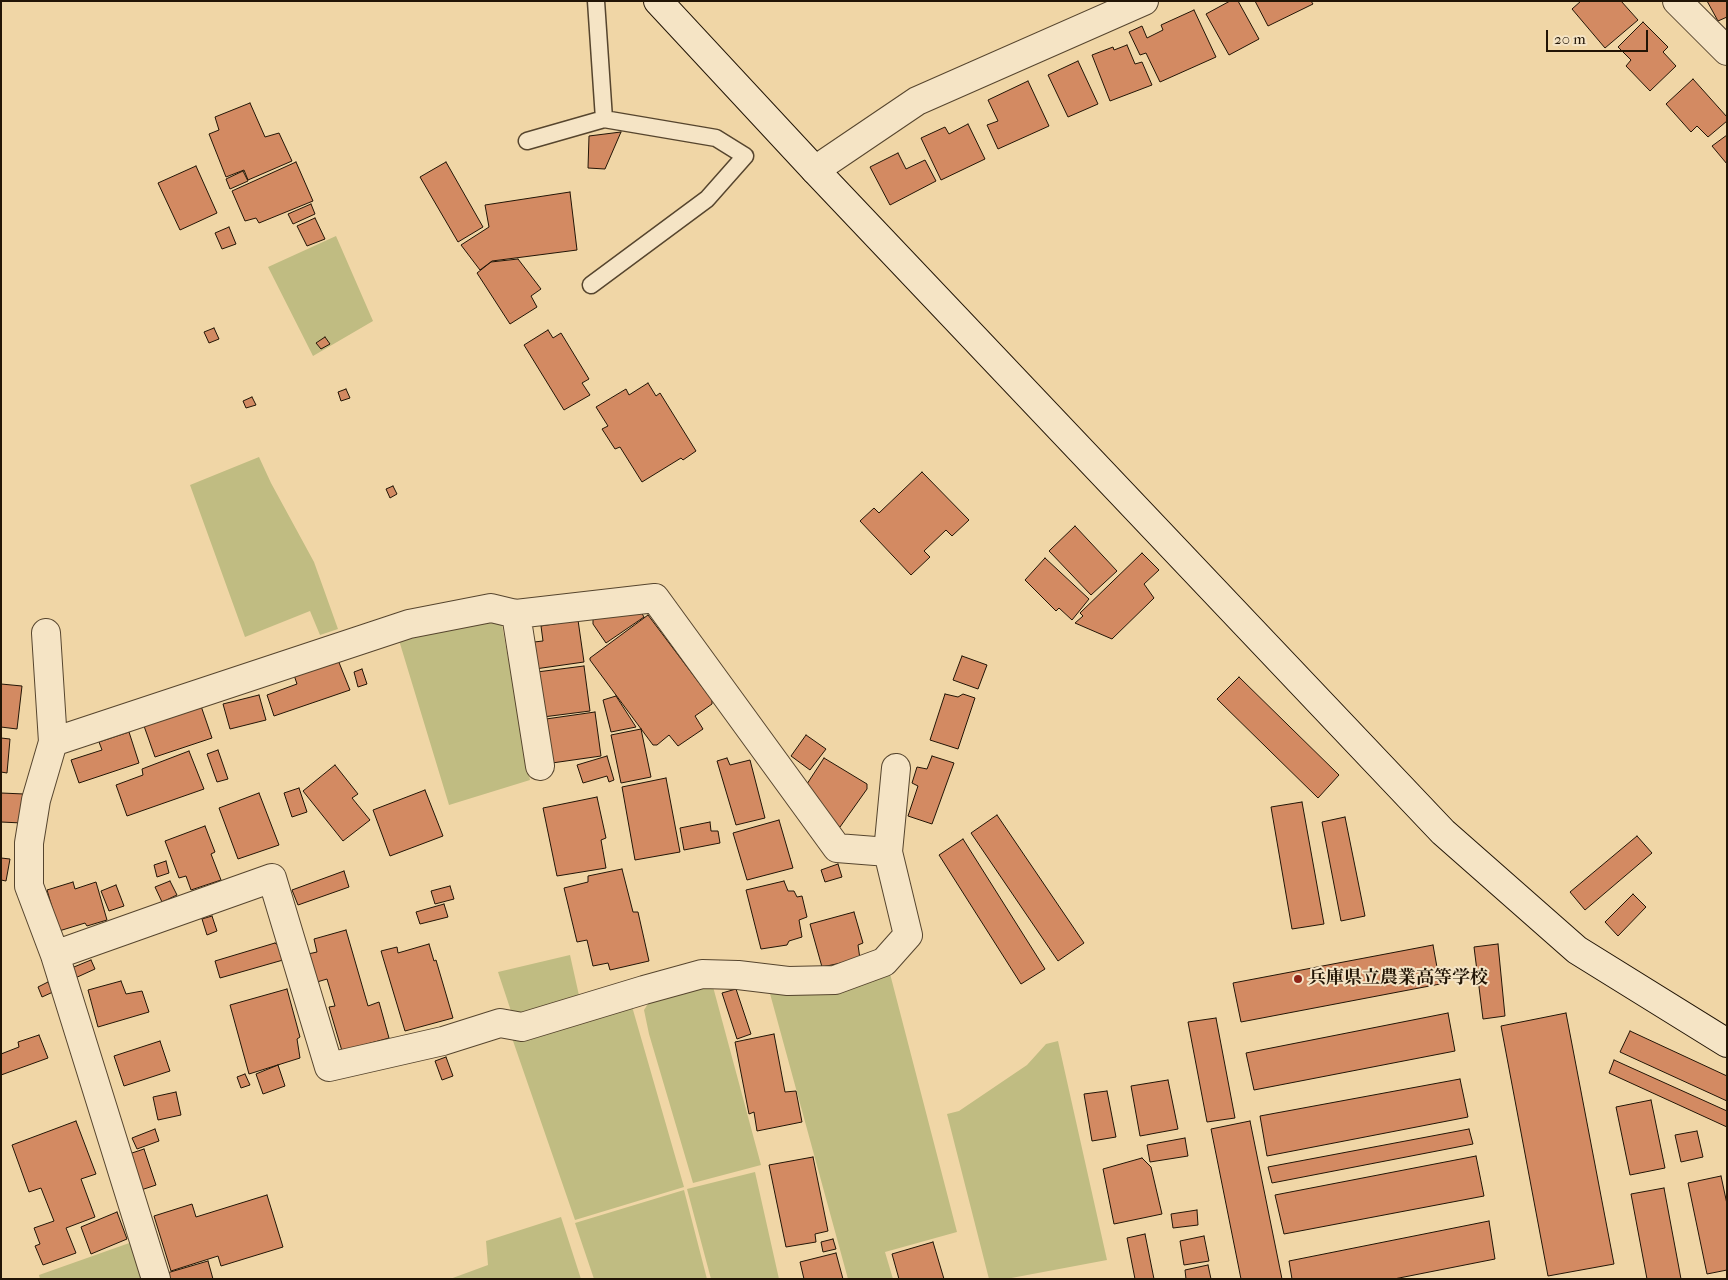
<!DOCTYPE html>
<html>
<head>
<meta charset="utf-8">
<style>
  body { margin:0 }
  #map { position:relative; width:1728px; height:1280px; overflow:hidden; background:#f0d6a6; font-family:"IM FELL French Canon",serif }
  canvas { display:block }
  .frame { position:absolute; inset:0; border:2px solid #221506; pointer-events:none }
  .scale { position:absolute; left:1546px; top:30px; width:102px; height:22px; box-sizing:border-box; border:2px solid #221506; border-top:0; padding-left:6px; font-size:15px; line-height:18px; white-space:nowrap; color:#221506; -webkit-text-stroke:4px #f5e4c5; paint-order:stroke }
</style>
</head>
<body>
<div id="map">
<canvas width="1728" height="1280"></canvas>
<div class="frame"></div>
<div class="scale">20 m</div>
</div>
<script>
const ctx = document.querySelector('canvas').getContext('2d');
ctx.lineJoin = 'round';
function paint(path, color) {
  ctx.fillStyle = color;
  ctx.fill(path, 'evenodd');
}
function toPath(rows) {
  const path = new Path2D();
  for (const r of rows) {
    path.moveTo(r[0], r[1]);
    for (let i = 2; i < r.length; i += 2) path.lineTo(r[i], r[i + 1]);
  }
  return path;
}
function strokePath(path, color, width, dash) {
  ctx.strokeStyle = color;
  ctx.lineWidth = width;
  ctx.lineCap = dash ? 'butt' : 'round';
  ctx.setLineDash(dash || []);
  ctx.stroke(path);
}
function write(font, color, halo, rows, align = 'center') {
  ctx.font = font + ' "IM FELL French Canon","Noto Serif JP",serif';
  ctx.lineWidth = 4;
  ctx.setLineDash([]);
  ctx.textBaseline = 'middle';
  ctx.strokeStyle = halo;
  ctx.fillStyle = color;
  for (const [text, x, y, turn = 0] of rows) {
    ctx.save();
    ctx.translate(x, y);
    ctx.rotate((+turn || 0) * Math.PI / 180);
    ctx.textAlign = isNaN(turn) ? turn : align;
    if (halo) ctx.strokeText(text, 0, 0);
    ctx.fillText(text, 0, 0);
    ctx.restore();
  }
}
paint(toPath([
  [336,236,373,321,313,356,268,267],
  [259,457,271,483,314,562,338,629,320,635,310,611,245,637,190,485],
  [501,619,530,780,449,805,398,637],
  [570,955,580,1000,519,1019,512,1014,498,972],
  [888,966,957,1232,885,1252,893,1279,848,1279,769,990],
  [712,983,761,1165,693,1183,649,1034,644,1010,651,999],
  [631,1003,684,1187,575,1220,512,1038],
  [1058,1041,1107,1260,1006,1279,989,1279,947,1114,959,1111,1027,1065,1046,1044],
  [755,1172,779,1279,711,1279,687,1189],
  [684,1190,707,1279,594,1279,575,1223],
  [561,1217,581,1279,450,1279,488,1265,486,1241],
  [135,1241,147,1279,40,1279,39,1275]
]), '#c0bc82');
const building = toPath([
  [1230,1,1238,1,1259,39,1229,55,1206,14,1230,1],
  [1255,1,1311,1,1313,4,1268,26,1255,1],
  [1581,1,1621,1,1638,20,1605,48,1572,9,1581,1],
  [1707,1,1727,1,1727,17,1718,21,1707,1],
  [1194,10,1216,57,1160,82,1146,53,1140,55,1129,32,1142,26,1147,38,1163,30,1161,25,1194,10],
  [1643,22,1668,47,1663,52,1676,66,1650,91,1626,66,1631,60,1618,47,1643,22],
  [1127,45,1135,64,1142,62,1152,85,1110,101,1092,55,1113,47,1114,50,1127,45],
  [1078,61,1098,104,1068,117,1048,75,1078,61],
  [1693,79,1727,117,1727,121,1708,137,1697,126,1691,132,1666,104,1693,79],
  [1028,81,1049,126,998,149,987,125,998,121,988,100,1028,81],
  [250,103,265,137,279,133,292,161,248,180,244,170,226,177,209,134,219,130,215,117,250,103],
  [968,124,985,159,941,180,921,138,945,127,949,134,968,124],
  [621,132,605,169,588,168,589,136,621,132],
  [1727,135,1727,164,1712,146,1727,135],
  [898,153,906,169,925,160,936,181,890,205,870,167,898,153],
  [296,162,313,201,259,223,256,218,245,221,232,191,296,162],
  [446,162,483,227,458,242,420,177,446,162],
  [196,166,217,213,180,230,158,183,196,166],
  [243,171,248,181,230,189,226,179,243,171],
  [570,192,577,250,492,261,480,270,461,245,489,227,485,205,570,192],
  [311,204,315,214,293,224,288,214,311,204],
  [315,218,325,239,307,246,297,226,315,218],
  [229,227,236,244,222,249,215,233,229,227],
  [518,259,541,289,531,296,537,307,510,324,477,273,491,262,518,259],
  [214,328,219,339,209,343,204,332,214,328],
  [548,330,553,338,561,333,589,379,582,383,590,395,564,410,524,345,548,330],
  [325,337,330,344,321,349,316,343,325,337],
  [648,383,656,396,660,393,696,451,683,460,681,458,642,482,620,447,615,449,602,429,608,426,596,407,626,389,629,395,648,383],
  [346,389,350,398,341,401,338,392,346,389],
  [252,397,256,405,246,408,243,401,252,397],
  [922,472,969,520,952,536,946,530,924,551,930,557,911,575,860,521,874,508,879,513,922,472],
  [393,486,397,494,390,498,386,489,393,486],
  [1075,526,1117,571,1091,595,1049,551,1075,526],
  [1142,553,1159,570,1144,584,1154,598,1112,639,1075,623,1083,616,1080,613,1142,553],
  [1045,558,1089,599,1072,620,1059,608,1056,611,1025,580,1045,558],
  [641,612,644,617,606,643,593,624,593,619,641,612],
  [648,615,712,700,712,704,695,716,703,729,678,746,669,735,657,745,653,745,590,660,590,658,648,615],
  [578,620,584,662,535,669,534,642,543,641,541,626,578,620],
  [962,656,987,665,978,689,953,680,962,656],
  [338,660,350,690,274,716,267,695,297,684,294,675,338,660],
  [584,666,590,711,543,717,537,672,584,666],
  [362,669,367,684,358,687,354,672,362,669],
  [1239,677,1339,775,1318,798,1217,699,1239,677],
  [1,684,22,686,17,729,1,727,1,684],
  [945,694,958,697,963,694,975,698,958,749,930,740,945,694],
  [259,695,266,720,230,729,223,704,259,695],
  [616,696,636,727,611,732,603,700,616,696],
  [201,706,212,738,155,757,144,726,201,706],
  [595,712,601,756,552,763,546,719,595,712],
  [641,729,651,777,621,783,611,735,641,729],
  [129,732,139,763,79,783,71,760,102,750,99,742,129,732],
  [806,735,826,749,810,770,791,756,806,735],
  [1,738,10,739,7,773,1,772,1,738],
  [218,750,228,779,217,782,207,754,218,750],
  [189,751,204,789,127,816,116,785,143,775,142,769,189,751],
  [607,756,614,780,609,782,607,776,583,783,577,765,607,756],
  [932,756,954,763,932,824,908,816,918,786,912,783,917,767,927,769,932,756],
  [727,758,730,765,750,760,765,818,736,825,717,761,727,758],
  [824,758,867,784,867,789,840,827,817,813,805,787,824,758],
  [335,765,358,794,352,798,370,820,343,841,303,791,335,765],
  [666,778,680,852,635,860,622,787,666,778],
  [299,788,307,812,292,817,284,793,299,788],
  [425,790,443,836,390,856,373,810,425,790],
  [1,793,24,794,22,823,1,822,1,793],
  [259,793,279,845,238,859,219,808,259,793],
  [597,797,606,838,601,840,606,868,557,876,543,808,597,797],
  [1302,802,1324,924,1292,929,1271,807,1302,802],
  [997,815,1084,943,1058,961,971,833,997,815],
  [1345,817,1365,916,1341,921,1322,822,1345,817],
  [779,820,793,868,747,880,733,833,779,820],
  [710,822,711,831,718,831,720,843,684,850,680,828,710,822],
  [205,826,215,852,211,854,221,880,191,890,186,876,179,878,165,841,205,826],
  [1637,836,1652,853,1585,910,1570,892,1637,836],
  [963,839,1045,969,1021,984,939,855,963,839],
  [1,858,10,859,6,881,1,880,1,858],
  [166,861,169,873,157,877,154,865,166,861],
  [838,864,842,877,825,882,821,870,838,864],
  [622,869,633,912,638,912,649,961,610,970,608,963,593,966,587,940,577,942,564,888,588,882,588,876,622,869],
  [344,871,349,887,298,905,292,890,344,871],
  [170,881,177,895,162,902,155,887,170,881],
  [784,881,788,891,794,891,797,897,802,896,807,917,799,920,802,937,789,941,787,945,761,949,746,890,784,881],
  [73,882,75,889,96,882,107,920,87,926,85,923,59,931,47,890,73,882],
  [116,885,124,906,109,911,101,891,116,885],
  [450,886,454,899,435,904,431,891,450,886],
  [1633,894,1646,907,1618,936,1605,922,1633,894],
  [444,904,448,917,420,924,416,912,444,904],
  [854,912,863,943,858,945,860,959,822,967,810,924,854,912],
  [212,916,217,931,207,935,202,919,212,916],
  [346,930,368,1006,379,1002,389,1038,342,1051,329,1007,335,1006,327,979,317,982,308,954,317,952,314,939,346,930],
  [275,943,280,947,283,960,220,978,215,961,275,943],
  [429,944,434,961,436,960,453,1018,405,1031,381,951,397,947,398,953,429,944],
  [1498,944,1505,1016,1483,1019,1474,947,1498,944],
  [1433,945,1440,984,1241,1022,1233,983,1433,945],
  [91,960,95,969,73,979,69,969,91,960],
  [121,981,126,994,142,991,149,1012,98,1027,88,990,121,981],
  [48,982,53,992,42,997,38,987,48,982],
  [287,989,300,1037,297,1039,300,1058,249,1074,230,1005,287,989],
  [736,989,751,1034,737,1039,722,993,736,989],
  [1448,1013,1455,1051,1254,1090,1246,1053,1448,1013],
  [1566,1013,1614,1264,1548,1276,1501,1026,1566,1013],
  [1216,1018,1235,1118,1207,1122,1188,1022,1216,1018],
  [1630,1031,1727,1076,1727,1101,1620,1052,1630,1031],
  [774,1034,785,1092,796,1091,802,1122,757,1131,754,1112,749,1114,735,1042,774,1034],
  [39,1035,48,1058,1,1075,1,1054,19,1047,18,1042,39,1035],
  [160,1041,170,1071,124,1086,114,1056,160,1041],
  [446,1057,453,1076,442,1080,435,1061,446,1057],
  [1614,1060,1727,1111,1727,1127,1609,1073,1614,1060],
  [278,1065,285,1086,263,1094,256,1074,278,1065],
  [245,1074,250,1085,241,1088,237,1077,245,1074],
  [1460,1079,1468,1117,1267,1156,1260,1116,1460,1079],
  [1168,1080,1178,1129,1140,1136,1131,1086,1168,1080],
  [1107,1091,1116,1137,1092,1141,1084,1094,1107,1091],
  [176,1092,181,1115,158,1120,153,1097,176,1092],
  [1651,1100,1665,1168,1630,1175,1616,1107,1651,1100],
  [76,1121,96,1174,81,1179,95,1217,66,1228,76,1253,43,1265,35,1246,40,1244,34,1228,54,1221,41,1188,29,1192,12,1145,76,1121],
  [1250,1121,1282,1279,1241,1279,1211,1129,1250,1121],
  [155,1129,159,1141,137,1149,132,1138,155,1129],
  [1469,1129,1473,1144,1272,1183,1268,1167,1469,1129],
  [1697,1131,1703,1157,1681,1162,1675,1135,1697,1131],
  [1185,1138,1188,1156,1150,1162,1147,1145,1185,1138],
  [144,1149,156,1185,141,1190,129,1154,144,1149],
  [1476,1156,1484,1196,1284,1234,1275,1195,1476,1156],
  [813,1157,828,1231,815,1234,816,1242,786,1247,769,1165,813,1157],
  [1142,1158,1151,1167,1162,1214,1114,1224,1103,1169,1142,1158],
  [1721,1176,1727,1204,1727,1270,1707,1274,1688,1183,1721,1176],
  [1664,1188,1681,1279,1647,1279,1631,1194,1664,1188],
  [267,1195,283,1247,221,1266,218,1256,171,1271,154,1216,192,1204,196,1217,267,1195],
  [1197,1210,1198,1225,1173,1228,1171,1214,1197,1210],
  [117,1212,127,1239,91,1254,81,1227,117,1212],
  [1489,1221,1495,1259,1394,1279,1292,1279,1289,1261,1489,1221],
  [1145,1234,1154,1279,1135,1279,1127,1238,1145,1234],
  [1204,1236,1209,1261,1184,1265,1180,1241,1204,1236],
  [833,1239,836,1249,823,1252,821,1242,833,1239],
  [933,1242,944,1279,899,1279,892,1254,933,1242],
  [836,1253,843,1279,804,1279,800,1262,836,1253],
  [208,1261,213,1279,169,1279,167,1273,208,1261],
  [1208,1265,1211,1279,1186,1279,1185,1270,1208,1265]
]);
paint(building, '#d38a62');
strokePath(building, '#221506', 1);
const lane = toPath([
  [596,1,604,119],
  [527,141,604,119,716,138,745,156,707,199,591,285]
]);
const street = toPath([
  [1677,1,1727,51],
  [815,170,917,101,1144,1],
  [516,614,540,766],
  [46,633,53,742,36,800,29,843,29,886,55,955,156,1279],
  [53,742,409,624,491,608,516,614,655,598,837,848,888,852],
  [55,955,272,878,329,1067,443,1041,500,1023,522,1027,644,990,702,974,738,975,788,981,835,980,884,962,908,935,888,852,896,768]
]);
const secondary = toPath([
  [658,1,815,170,1443,832,1577,950,1727,1043]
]);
strokePath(lane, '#56452e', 19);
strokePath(street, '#56452e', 30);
strokePath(secondary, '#221506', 30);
strokePath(lane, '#f5e4c5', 16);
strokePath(street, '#f5e4c5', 28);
strokePath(secondary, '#f5e4c5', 28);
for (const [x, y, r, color] of [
  [1298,979,5,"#8f2418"]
]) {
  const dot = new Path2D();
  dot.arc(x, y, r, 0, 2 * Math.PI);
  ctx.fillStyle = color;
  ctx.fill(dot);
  strokePath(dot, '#f5e4c5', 2);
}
write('bold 18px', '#221506', '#f5e4c5', [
  ["兵庫県立農業高等学校",1308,979]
], 'left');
</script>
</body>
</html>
